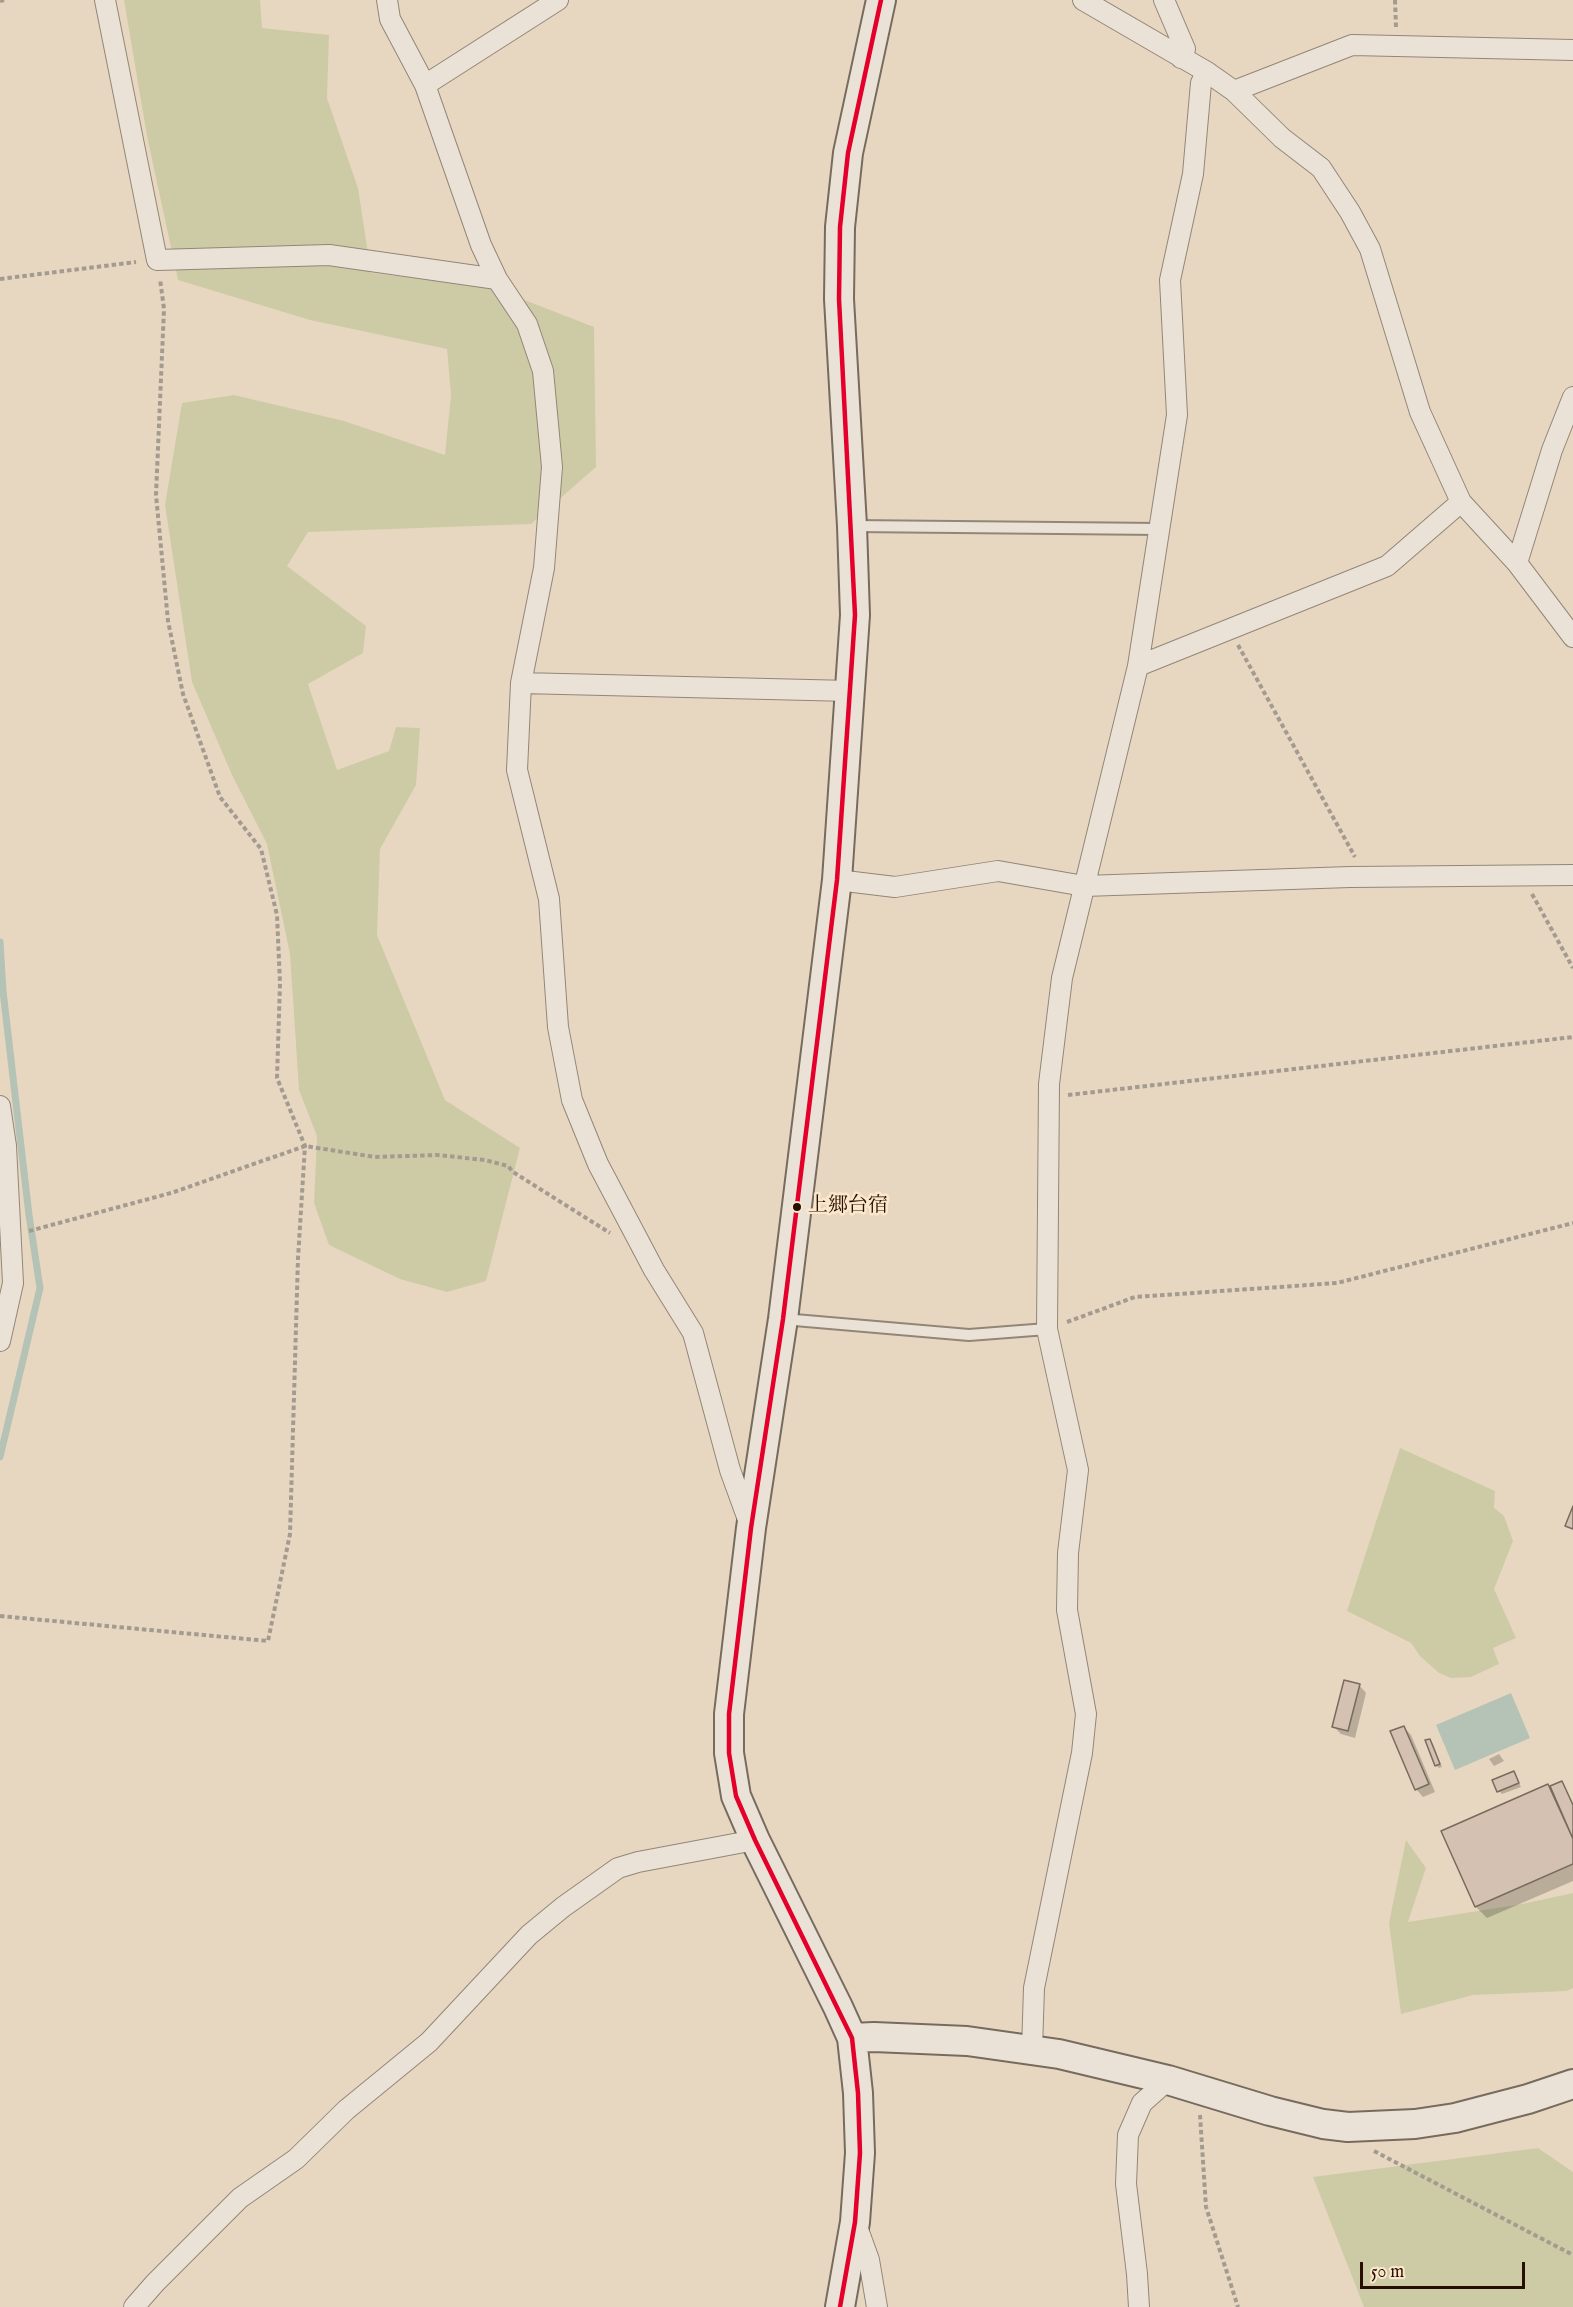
<!DOCTYPE html>
<html>
<head>
<meta charset="utf-8">
<style>
  body { margin:0 }
  #map { position:relative; width:1573px; height:2307px; overflow:hidden; background:#e8d7c0; font-family:"IM FELL English",serif }
  canvas { display:block }
  .scale { position:absolute; left:1360px; top:2262px; width:165px; height:27px; box-sizing:border-box; border:3px solid #270e01; border-top:0; padding-left:8px; font-size:18px; line-height:21px; white-space:nowrap; color:#270e01; -webkit-text-stroke:4px #fbe7cb; paint-order:stroke }
</style>
</head>
<body>
<div id="map">
<canvas width="1573" height="2307"></canvas>
<div class="scale">50 m</div>
</div>
<script>
const ctx = document.querySelector('canvas').getContext('2d');
ctx.lineJoin = 'round';
function paint(path, color) {
  ctx.fillStyle = color;
  ctx.fill(path, 'evenodd');
}
function toPath(rows) {
  const path = new Path2D();
  for (const r of rows) {
    path.moveTo(r[0], r[1]);
    for (let i = 2; i < r.length; i += 2) path.lineTo(r[i], r[i + 1]);
  }
  return path;
}
function strokePath(path, color, width, dash) {
  ctx.strokeStyle = color;
  ctx.lineWidth = width;
  ctx.lineCap = dash ? 'butt' : 'round';
  ctx.setLineDash(dash || []);
  ctx.stroke(path);
}
function write(font, color, halo, rows, align = 'center') {
  ctx.font = font + ' "IM FELL English","Noto Serif JP",serif';
  ctx.lineWidth = 5;
  ctx.setLineDash([]);
  ctx.textBaseline = 'middle';
  ctx.strokeStyle = halo;
  ctx.fillStyle = color;
  for (const [text, x, y, turn = 0] of rows) {
    ctx.save();
    ctx.translate(x, y);
    ctx.rotate((+turn || 0) * Math.PI / 180);
    ctx.textAlign = isNaN(turn) ? turn : align;
    if (halo) ctx.strokeText(text, 0, 0);
    ctx.fillText(text, 0, 0);
    ctx.restore();
  }
}
paint(toPath([
  [124,0,260,0,262,28,329,35,327,98,358,188,371,273,491,287,594,327,596,467,531,524,308,532,287,566,366,626,363,653,308,684,337,770,389,751,396,727,420,728,416,785,380,849,377,935,445,1100,520,1148,486,1281,447,1292,400,1279,329,1245,314,1203,317,1136,299,1090,290,954,267,844,232,775,192,682,165,505,182,403,234,395,344,421,445,455,451,395,447,349,310,320,178,280,147,136],
  [1400,1448,1495,1491,1494,1508,1504,1516,1513,1541,1494,1589,1516,1638,1493,1648,1499,1664,1471,1677,1451,1678,1439,1673,1420,1656,1411,1643,1347,1611],
  [1406,1840,1426,1868,1408,1922,1522,1904,1573,1893,1573,1988,1567,1991,1473,1995,1401,2014,1389,1923],
  [1538,2148,1573,2172,1573,2307,1364,2307,1313,2177]
]), '#cdcba6');
paint(toPath([
  [1511,1693,1530,1738,1455,1770,1436,1725]
]), '#b4c3b6');
paint(toPath([
  [1359,1685,1366,1693,1355,1738,1341,1734,1334,1727],
  [1404,1727,1411,1735,1435,1792,1423,1797,1416,1789],
  [1430,1740,1433,1744,1442,1767,1439,1768,1436,1765],
  [1499,1754,1504,1761,1494,1766,1489,1759],
  [1514,1772,1521,1787,1502,1794,1499,1791],
  [1562,1782,1573,1803,1573,1881,1487,1918,1476,1907,1548,1785,1550,1788]
]), '#0003');
strokePath(toPath([
  [0,942,3,991,29,1215,40,1288,0,1457]
]), '#b4c3b6', 7);
const building = toPath([
  [1573,1506,1573,1529,1565,1526,1573,1506],
  [1344,1680,1360,1684,1348,1731,1332,1727,1344,1680],
  [1404,1726,1429,1784,1415,1790,1390,1731,1404,1726],
  [1430,1739,1440,1764,1435,1766,1425,1740,1430,1739],
  [1514,1771,1519,1783,1497,1792,1492,1780,1514,1771],
  [1562,1781,1573,1805,1573,1839,1550,1786,1562,1781],
  [1548,1784,1573,1839,1573,1864,1475,1907,1441,1831,1548,1784]
]);
paint(building, '#d4c1b1');
strokePath(building, '#776b5e', 1.5);
const lane = toPath([
  [853,526,1160,529],
  [783,1319,969,1335,1047,1329]
]);
const street = toPath([
  [105,0,157,260,329,255,497,279],
  [387,0,390,19,425,85,481,245,497,279,527,324,543,371,552,467,544,568,521,683,517,770,549,899,558,1027,572,1100,598,1164,654,1270,693,1333,730,1470,750,1525],
  [1083,0,1207,72,1234,91,1282,138,1321,168,1350,212,1370,249,1420,412,1461,502,1517,563,1573,637],
  [1164,0,1185,49,1181,58],
  [425,85,558,0],
  [1234,91,1352,45,1573,50],
  [1517,563,1552,450,1573,397],
  [1138,666,1387,566,1461,502],
  [521,683,850,691],
  [837,880,895,887,998,871,1084,886,1350,877,1573,875],
  [0,1106,6,1146,13,1283,0,1341],
  [1032,2049,1034,1988,1082,1753,1086,1714,1067,1610,1068,1553,1078,1470,1047,1329,1049,1084,1062,978,1138,666,1177,415,1170,280,1193,174,1201,83,1207,72],
  [856,2224,869,2260,877,2307],
  [134,2307,155,2283,240,2198,296,2159,346,2110,429,2042,529,1935,563,1907,618,1868,638,1862,755,1840],
  [1139,2307,1137,2274,1126,2184,1128,2135,1142,2103,1168,2080]
]);
const secondary = toPath([
  [852,2038,874,2037,967,2041,1059,2054,1168,2080,1270,2111,1323,2124,1348,2127,1415,2124,1455,2118,1528,2099,1573,2084],
  [840,2307,855,2222,860,2153,858,2093,852,2038,838,2007,755,1840,736,1796,729,1753,729,1714,751,1528,783,1319,837,880,855,615,852,526,839,299,840,227,848,153,881,0]
]);
strokePath(lane, '#928677', 14);
strokePath(street, '#928677', 22);
strokePath(secondary, '#776b5e', 32);
strokePath(toPath([
  [1395,0,1396,27],
  [0,1,4,0],
  [0,279,136,262],
  [1238,645,1355,857],
  [1532,894,1573,968],
  [1068,1095,1573,1037],
  [29,1231,171,1193,305,1146,375,1157,437,1155,485,1160,508,1166,513,1172,610,1233],
  [1067,1322,1135,1297,1337,1283,1573,1223],
  [0,1616,268,1641,290,1534,298,1258,305,1146,277,1078,280,983,277,915,261,849,220,797,183,694,168,621,156,495,164,309,160,279],
  [1200,2115,1206,2207,1238,2307],
  [1374,2151,1573,2255]
]), '#a49b90', 4, [4.5, 3]);
strokePath(lane, '#ebe2d7', 10);
strokePath(street, '#ebe2d7', 20);
strokePath(secondary, '#ebe2d7', 28);
strokePath(toPath([
  [840,2307,855,2222,860,2153,858,2093,852,2038,755,1840,736,1796,729,1753,729,1714,751,1528,783,1319,837,880,855,615,839,299,840,227,848,153,881,0]
]), '#e4002b', 4.5);
for (const [x, y, r, color] of [
  [797,1207,5,"#270e01"]
]) {
  const dot = new Path2D();
  dot.arc(x, y, r, 0, 2 * Math.PI);
  ctx.fillStyle = color;
  ctx.fill(dot);
  strokePath(dot, '#fbe7cb', 2);
}
write('20px', '#270e01', '#fbe7cb', [
  ["上郷台宿",808,1207]
], 'left');
</script>
</body>
</html>
